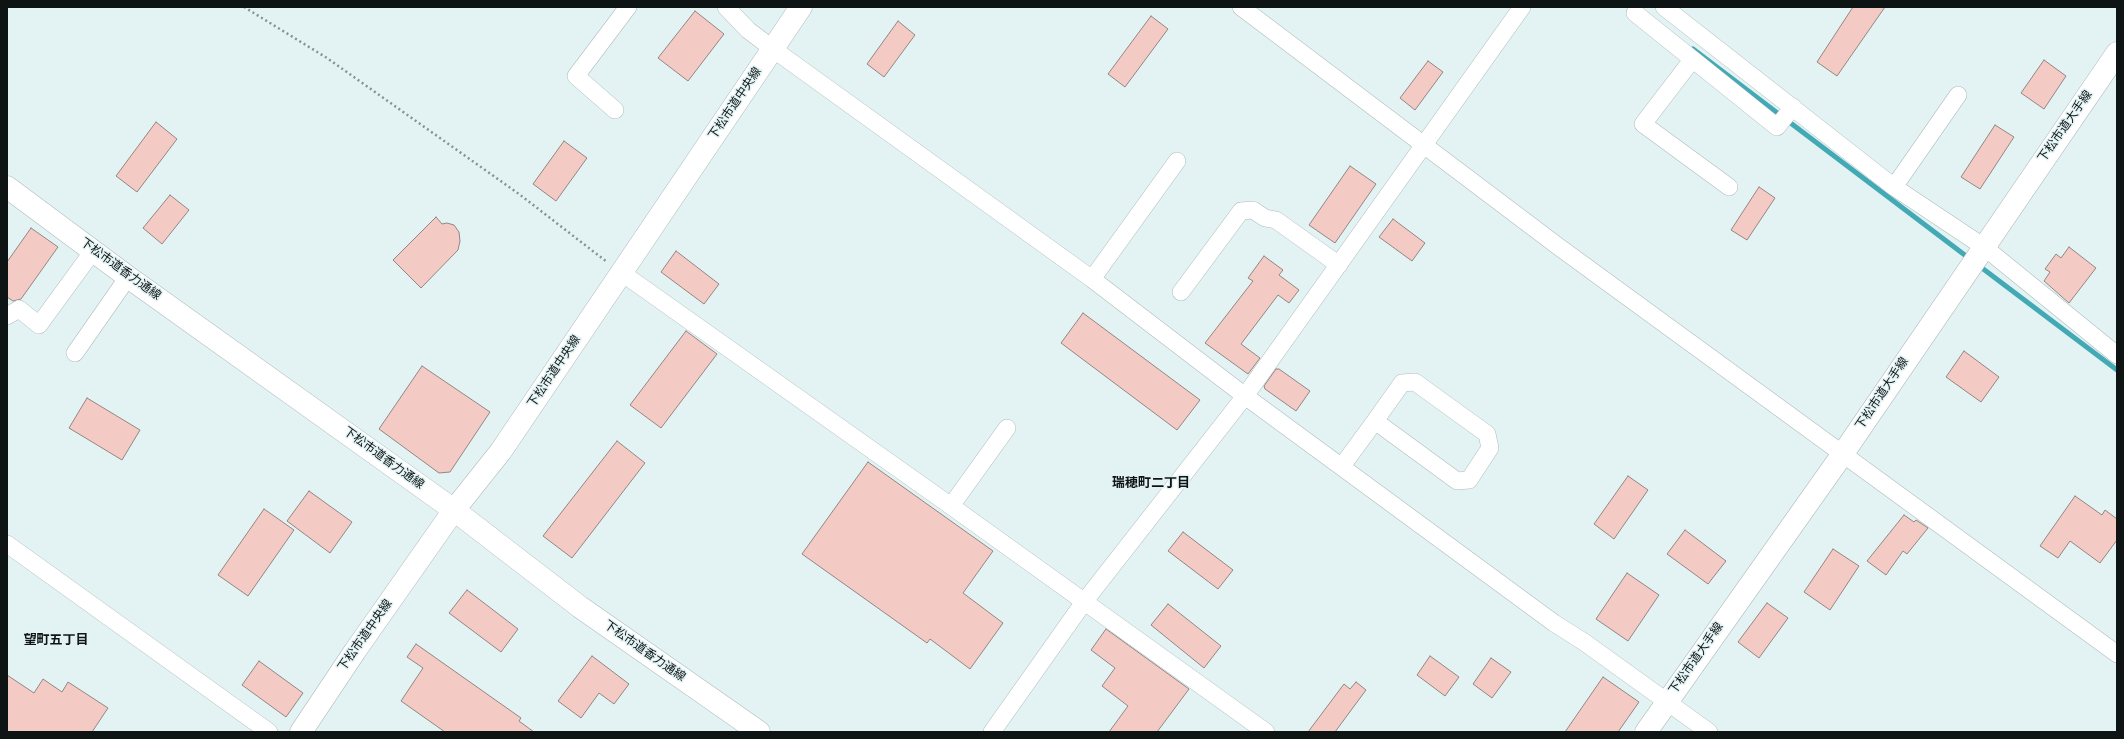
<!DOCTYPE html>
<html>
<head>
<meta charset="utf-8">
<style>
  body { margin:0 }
  #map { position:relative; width:2124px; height:739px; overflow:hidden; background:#e3f3f4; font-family:Overpass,sans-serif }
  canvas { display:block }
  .frame { position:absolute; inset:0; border:8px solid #0e1314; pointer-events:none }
</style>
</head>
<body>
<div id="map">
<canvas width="2124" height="739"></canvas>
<div class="frame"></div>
</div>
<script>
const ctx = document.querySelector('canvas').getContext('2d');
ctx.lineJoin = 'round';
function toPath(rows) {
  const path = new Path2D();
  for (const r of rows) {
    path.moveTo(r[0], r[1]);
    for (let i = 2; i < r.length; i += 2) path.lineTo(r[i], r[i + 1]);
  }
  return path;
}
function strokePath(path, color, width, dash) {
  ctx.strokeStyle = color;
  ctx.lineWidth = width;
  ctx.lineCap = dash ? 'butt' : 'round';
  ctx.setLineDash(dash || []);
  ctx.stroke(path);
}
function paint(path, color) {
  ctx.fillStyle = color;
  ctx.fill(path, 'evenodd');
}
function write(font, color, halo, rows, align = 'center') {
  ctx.font = font + ' Overpass,"Noto Sans JP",sans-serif';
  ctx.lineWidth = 3;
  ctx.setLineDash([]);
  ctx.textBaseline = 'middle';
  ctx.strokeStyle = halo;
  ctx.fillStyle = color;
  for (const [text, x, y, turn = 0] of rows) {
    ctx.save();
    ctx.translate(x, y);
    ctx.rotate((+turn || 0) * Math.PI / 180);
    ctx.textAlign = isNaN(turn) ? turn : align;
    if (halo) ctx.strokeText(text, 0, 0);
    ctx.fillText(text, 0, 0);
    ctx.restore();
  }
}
strokePath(toPath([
  [1693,49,1970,259],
  [1978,265,2117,370]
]), '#43a9b4', 5);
const building = toPath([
  [1853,7,1885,7,1837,76,1817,62,1853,7],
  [695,11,724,34,688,81,658,58,695,11],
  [1151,16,1168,29,1125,87,1108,74,1151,16],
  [898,21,915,35,884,77,867,64,898,21],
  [2044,60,2066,76,2044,109,2021,93,2044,60],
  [1428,61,1443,72,1415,110,1400,98,1428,61],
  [156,122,177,139,137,192,116,176,156,122],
  [1995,125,2014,137,1980,189,1961,177,1995,125],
  [564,141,587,158,556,201,533,184,564,141],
  [1350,166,1376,184,1335,243,1309,225,1350,166],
  [1759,187,1775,198,1747,240,1731,230,1759,187],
  [170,195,189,210,162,244,143,228,170,195],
  [436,217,442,224,447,223,454,225,459,232,460,241,458,250,421,288,393,260,436,217],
  [1393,219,1425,243,1412,261,1379,237,1393,219],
  [31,228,58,247,21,299,13,301,7,297,7,262,31,228],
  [2069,247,2096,268,2069,303,2044,281,2050,272,2045,269,2056,254,2061,258,2069,247],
  [676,251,719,284,704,304,661,272,676,251],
  [1264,256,1283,270,1279,275,1299,290,1289,303,1278,295,1241,344,1260,358,1248,374,1205,343,1253,281,1248,278,1264,256],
  [1083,313,1200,400,1177,430,1061,343,1083,313],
  [686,331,717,354,661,428,630,405,686,331],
  [1964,351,1999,377,1981,402,1946,377,1964,351],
  [422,366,490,412,450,472,439,473,379,429,422,366],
  [1276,369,1279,369,1310,391,1296,411,1265,389,1264,386,1276,369],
  [87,398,140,430,122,460,69,428,87,398],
  [617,441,645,463,572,558,543,536,617,441],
  [868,462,993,551,963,593,1003,623,970,669,930,639,927,643,802,554,868,462],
  [1628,476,1648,490,1614,539,1594,524,1628,476],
  [309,491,352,522,330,553,287,521,309,491],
  [2075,496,2102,515,2105,510,2117,519,2117,540,2100,563,2070,541,2058,558,2040,546,2075,496],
  [264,509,294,530,248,596,218,575,264,509],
  [1904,515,1914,522,1916,520,1928,528,1907,554,1903,551,1886,575,1867,561,1904,515],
  [1685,530,1726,561,1708,584,1667,554,1685,530],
  [1183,532,1233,570,1218,589,1168,551,1183,532],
  [1833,549,1859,566,1830,610,1804,592,1833,549],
  [1627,573,1659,595,1628,641,1596,619,1627,573],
  [467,590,518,629,501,652,449,613,467,590],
  [1767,603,1788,618,1759,658,1738,642,1767,603],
  [1168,604,1221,646,1204,668,1151,625,1168,604],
  [1106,629,1189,689,1157,732,1109,732,1128,706,1102,686,1115,668,1091,650,1106,629],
  [416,644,521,718,519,721,534,732,445,732,401,701,423,668,407,657,416,644],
  [592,656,629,684,614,704,599,693,581,718,558,701,592,656],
  [1430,656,1459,677,1445,696,1417,675,1430,656],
  [1491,658,1511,672,1492,698,1473,684,1491,658],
  [259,661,303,693,286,717,242,685,259,661],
  [7,675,34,693,43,679,62,692,68,682,108,708,92,732,7,732,7,675],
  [1603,677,1639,702,1618,732,1565,732,1603,677],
  [1356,682,1366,690,1335,732,1308,732,1344,684,1350,689,1356,682]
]);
paint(building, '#f4cbc4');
strokePath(building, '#928582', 1);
const street = toPath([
  [726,7,748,30,773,49,1092,279,1245,396,1554,623,1584,642,1709,732],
  [1241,7,1559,247,2117,654],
  [1664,7,1894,187,1984,247,2117,355],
  [1635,13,1777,127,1793,107],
  [1692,60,1643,124,1729,187],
  [615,110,576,76,628,7],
  [1894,187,1958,95],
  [622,273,951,506,1266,732],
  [1092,279,1177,161],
  [1181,292,1241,211,1253,210,1265,218,1276,220,1339,265],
  [7,316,19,309,39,325,93,251],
  [75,353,128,277],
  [1342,466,1375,421,1402,383,1415,382,1487,434,1490,448,1469,480,1457,481,1375,421],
  [951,506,1007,428],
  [7,544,269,732],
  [992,732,1084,602,1245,396,1522,7]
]);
const secondary = toPath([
  [7,187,128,277,454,510,580,607,759,732],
  [301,732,355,651,454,510,501,451,801,7],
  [1646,732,1842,455,2117,53]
]);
strokePath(street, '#adbbbd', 18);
strokePath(secondary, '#adbbbd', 23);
strokePath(toPath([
  [244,7,327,58,519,194,607,262]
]), '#869192', 2.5, [2, 3]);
strokePath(street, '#fff', 17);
strokePath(secondary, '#fff', 22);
write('12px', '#0e1314', '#e3f3f4', [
  ["下松市道中央線",736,104,-56],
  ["下松市道大手線",2066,127,-55],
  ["下松市道香力通線",120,270,36],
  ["下松市道中央線",555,372,-56],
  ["下松市道大手線",1883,394,-56],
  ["下松市道香力通線",383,459,36],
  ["下松市道中央線",366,636,-55],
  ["下松市道香力通線",644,652,35],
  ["下松市道大手線",1697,659,-55]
]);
write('bold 13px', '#0e1314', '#e3f3f4', [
  ["瑞穂町二丁目",1151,484],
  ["望町五丁目",56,641]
]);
</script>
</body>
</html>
